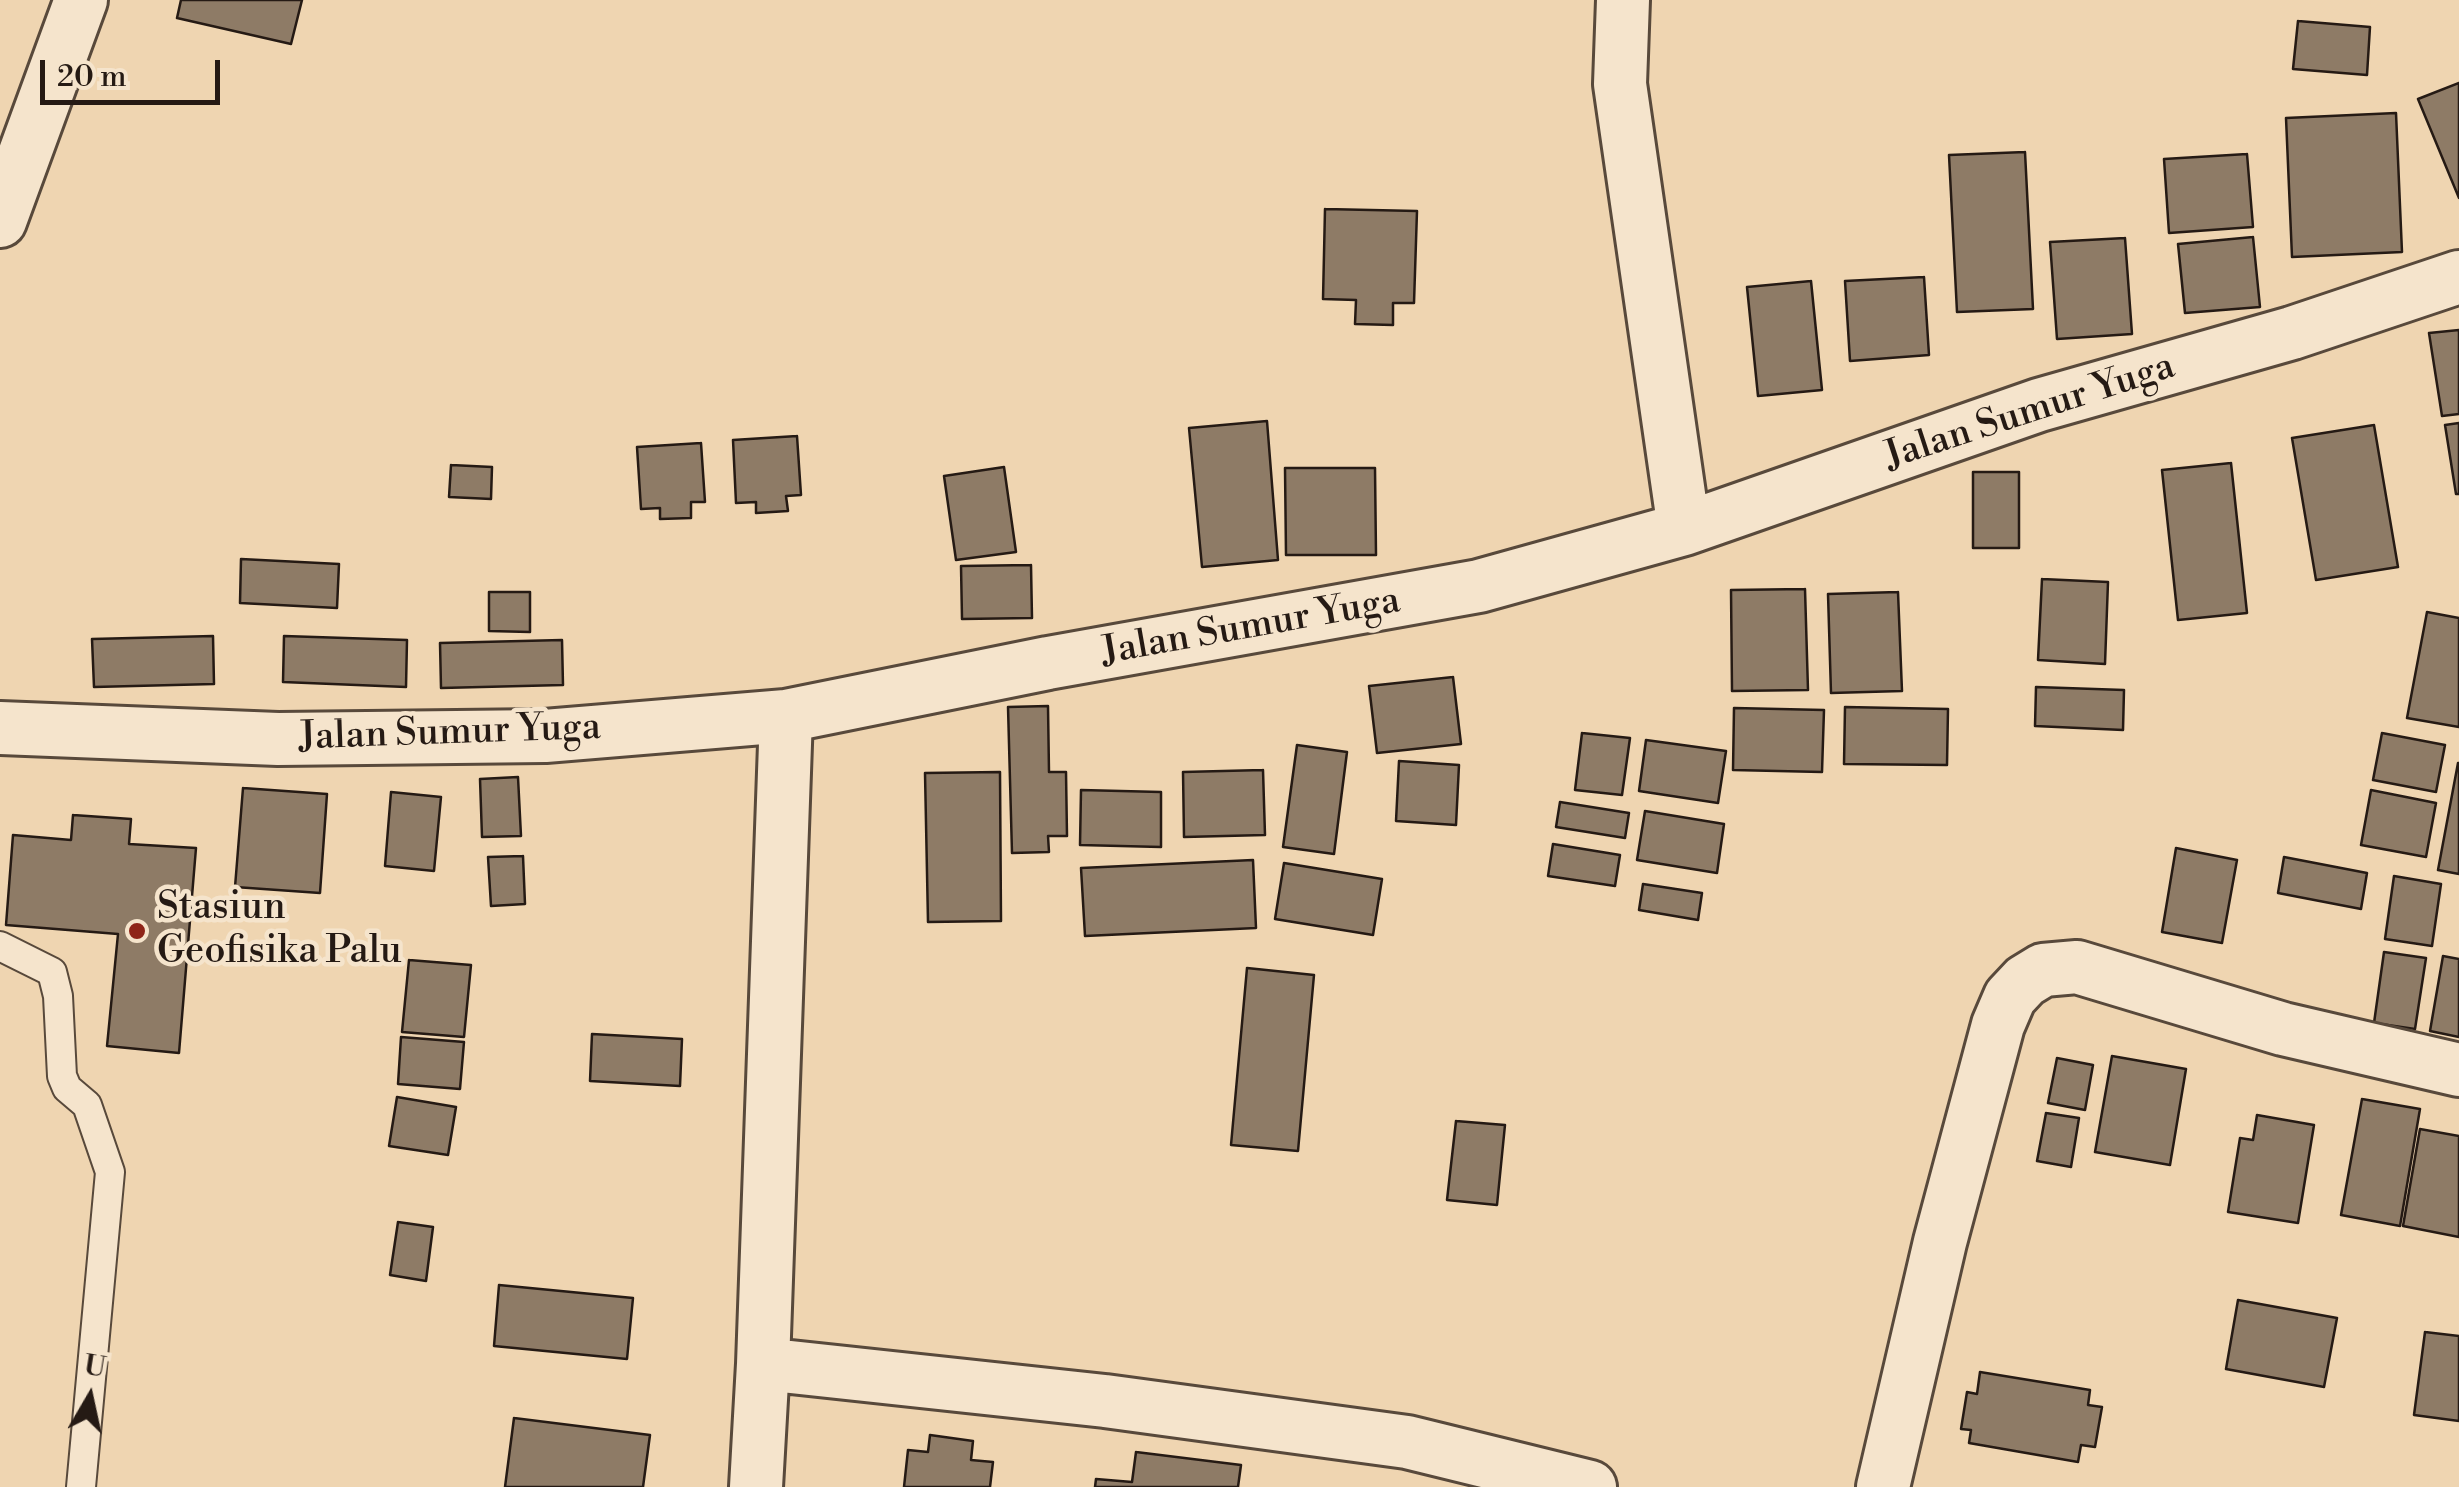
<!DOCTYPE html>
<html>
<head>
<meta charset="utf-8">
<style>
  body { margin:0 }
  #map { position:relative; width:2459px; height:1487px; overflow:hidden; background:#efd5b1; font-family:"Libre Bodoni",serif }
  canvas { display:block }
  .north { position:absolute; left:40px; top:1347px; width:100px; height:100px; -webkit-text-stroke:8px #f5e4cc; paint-order:stroke; rotate:9deg; font-size:28px; font-weight:700; line-height:40px; text-align:center; color:#251a14 }
  .north::after { content:''; display:block; margin:auto; width:35px; height:45px; background:#251a14; clip-path:polygon(50% 0,100% 100%,50% 72%,0 100%) }
  .scale { position:absolute; left:40px; top:60px; width:180px; height:45px; box-sizing:border-box; border:5px solid #251a14; border-top:0; padding-left:12px; font-size:30px; line-height:35px; white-space:nowrap; color:#251a14; -webkit-text-stroke:8px #f5e4cc; paint-order:stroke }
</style>
</head>
<body>
<div id="map">
<canvas width="2459" height="1487"></canvas>
<div class="north">U</div>
<div class="scale">20 m</div>
</div>
<script>
const ctx = document.querySelector('canvas').getContext('2d');
ctx.lineJoin = 'round';
function paint(path, color) {
  ctx.fillStyle = color;
  ctx.fill(path, 'evenodd');
}
function toPath(rows) {
  const path = new Path2D();
  for (const r of rows) {
    path.moveTo(r[0], r[1]);
    for (let i = 2; i < r.length; i += 2) path.lineTo(r[i], r[i + 1]);
  }
  return path;
}
function strokePath(path, color, width, dash) {
  ctx.strokeStyle = color;
  ctx.lineWidth = width;
  ctx.lineCap = dash ? 'butt' : 'round';
  ctx.setLineDash(dash || []);
  ctx.stroke(path);
}
function write(font, color, halo, rows, align = 'center') {
  ctx.font = font + ' "Libre Bodoni",serif';
  ctx.lineWidth = 9;
  ctx.setLineDash([]);
  ctx.textBaseline = 'middle';
  ctx.strokeStyle = halo;
  ctx.fillStyle = color;
  for (const [text, x, y, turn = 0] of rows) {
    ctx.save();
    ctx.translate(x, y);
    ctx.rotate((+turn || 0) * Math.PI / 180);
    ctx.textAlign = isNaN(turn) ? turn : align;
    if (halo) ctx.strokeText(text, 0, 0);
    ctx.fillText(text, 0, 0);
    ctx.restore();
  }
}
const building = toPath([
  [181,0,302,0,291,44,177,18,181,0],
  [2298,21,2370,27,2367,75,2293,69,2298,21],
  [2459,83,2459,198,2418,99,2459,83],
  [2396,113,2402,252,2292,257,2286,118,2396,113],
  [2025,152,2033,309,1957,312,1949,155,2025,152],
  [2247,154,2253,227,2169,233,2164,159,2247,154],
  [1325,209,1417,211,1414,303,1393,303,1393,325,1355,324,1356,300,1323,299,1325,209],
  [2253,237,2260,307,2185,313,2178,244,2253,237],
  [2125,238,2132,334,2057,339,2050,242,2125,238],
  [1924,277,1929,355,1850,361,1845,281,1924,277],
  [1811,281,1822,390,1758,396,1747,287,1811,281],
  [2459,330,2459,414,2442,416,2429,333,2459,330],
  [1267,421,1278,560,1202,567,1189,428,1267,421],
  [2459,423,2459,494,2456,494,2445,425,2459,423],
  [2374,425,2398,567,2316,580,2292,438,2374,425],
  [797,436,801,495,786,496,788,511,756,513,756,502,736,503,733,440,797,436],
  [701,443,705,502,691,502,691,518,660,519,660,508,641,509,637,447,701,443],
  [2231,463,2247,613,2178,620,2162,470,2231,463],
  [451,465,492,467,491,499,449,497,451,465],
  [1004,467,1016,552,956,560,944,476,1004,467],
  [1285,468,1375,468,1376,555,1286,555,1285,468],
  [1973,472,2019,472,2019,548,1973,548,1973,472],
  [241,559,339,564,337,608,240,603,241,559],
  [1031,565,1032,618,962,619,961,566,1031,565],
  [2042,579,2108,582,2105,664,2038,660,2042,579],
  [1805,589,1808,690,1732,691,1731,590,1805,589],
  [489,592,530,592,530,632,489,631,489,592],
  [1898,592,1902,691,1831,693,1828,594,1898,592],
  [2427,612,2459,618,2459,727,2407,718,2427,612],
  [213,636,214,684,94,687,92,639,213,636],
  [284,636,407,640,406,687,283,682,284,636],
  [562,640,563,685,441,688,440,643,562,640],
  [1453,677,1461,744,1377,753,1369,686,1453,677],
  [2036,687,2124,690,2123,730,2035,726,2036,687],
  [1048,706,1049,772,1066,772,1067,836,1048,836,1049,852,1012,853,1008,707,1048,706],
  [1845,707,1948,709,1947,765,1844,764,1845,707],
  [1734,708,1824,710,1822,772,1733,770,1734,708],
  [1582,733,1630,738,1622,795,1575,790,1582,733],
  [2382,733,2445,745,2436,792,2373,780,2382,733],
  [1646,740,1726,751,1718,803,1639,791,1646,740],
  [1297,745,1347,752,1334,854,1283,847,1297,745],
  [1399,761,1459,765,1456,825,1396,821,1399,761],
  [2458,763,2459,763,2459,874,2438,870,2458,763],
  [1263,770,1265,835,1184,837,1183,772,1263,770],
  [1000,772,1001,921,928,922,925,773,1000,772],
  [518,777,521,836,482,837,480,779,518,777],
  [243,788,327,794,320,893,235,887,243,788],
  [1081,790,1161,792,1161,847,1080,845,1081,790],
  [2371,790,2436,803,2426,857,2361,845,2371,790],
  [391,792,441,797,434,871,385,866,391,792],
  [1560,802,1629,813,1625,838,1556,827,1560,802],
  [1645,811,1724,824,1717,873,1637,860,1645,811],
  [73,815,131,819,129,844,196,848,179,1053,107,1046,118,934,6,925,13,835,71,840,73,815],
  [1553,844,1620,855,1615,886,1548,876,1553,844],
  [2176,848,2237,860,2222,943,2162,932,2176,848],
  [523,856,525,904,491,906,488,857,523,856],
  [2284,857,2367,873,2361,909,2278,893,2284,857],
  [1253,860,1256,928,1085,936,1081,868,1253,860],
  [1284,863,1382,879,1373,935,1275,919,1284,863],
  [2394,876,2441,884,2432,946,2385,939,2394,876],
  [1643,884,1702,893,1698,920,1639,910,1643,884],
  [2384,952,2426,958,2415,1029,2374,1023,2384,952],
  [2443,956,2459,959,2459,1037,2430,1031,2443,956],
  [409,960,471,965,464,1037,402,1032,409,960],
  [1247,968,1314,975,1298,1151,1231,1145,1247,968],
  [592,1034,682,1039,680,1086,590,1081,592,1034],
  [401,1037,464,1042,460,1089,398,1084,401,1037],
  [2112,1056,2186,1069,2170,1165,2095,1152,2112,1056],
  [2057,1058,2093,1065,2085,1110,2048,1103,2057,1058],
  [397,1097,456,1107,448,1155,389,1146,397,1097],
  [2362,1099,2420,1109,2400,1226,2341,1215,2362,1099],
  [2046,1113,2079,1118,2071,1167,2037,1161,2046,1113],
  [2257,1115,2314,1125,2298,1223,2228,1212,2240,1138,2253,1140,2257,1115],
  [1456,1121,1505,1125,1497,1205,1447,1200,1456,1121],
  [2420,1129,2459,1136,2459,1237,2403,1226,2420,1129],
  [398,1222,433,1227,426,1281,390,1275,398,1222],
  [499,1285,633,1298,627,1359,494,1346,499,1285],
  [2238,1300,2337,1318,2324,1387,2226,1369,2238,1300],
  [2425,1332,2459,1336,2459,1421,2414,1415,2425,1332],
  [1980,1372,2090,1390,2088,1405,2102,1407,2095,1447,2081,1445,2078,1462,1969,1443,1971,1430,1961,1429,1967,1392,1977,1394,1980,1372],
  [514,1418,650,1435,643,1487,505,1487,514,1418],
  [930,1435,973,1441,971,1460,993,1462,990,1487,904,1487,908,1450,928,1452,930,1435],
  [1136,1452,1241,1465,1238,1487,1095,1487,1096,1479,1132,1482,1136,1452]
]);
paint(building, '#8e7b66');
strokePath(building, '#251a14', 2.5);
const service = toPath([
  [0,946,52,972,58,996,62,1076,67,1088,87,1105,110,1172,81,1487]
]);
const minor = toPath([
  [1623,0,1620,84,1684,529],
  [0,221,81,0],
  [0,728,278,739,545,736,786,716,1048,663,1479,586,1684,529,2039,405,2292,333,2459,277],
  [763,1364,1105,1401,1407,1442,1590,1487],
  [756,1487,763,1364,786,716],
  [1883,1487,1940,1242,1998,1025,2010,997,2025,981,2043,970,2077,967,2283,1029,2459,1070]
]);
strokePath(service, '#58493b', 32);
strokePath(minor, '#58493b', 58);
strokePath(service, '#f5e4cc', 28);
strokePath(minor, '#f5e4cc', 52);
for (const [x, y, r, color] of [
  [137,931,10,"#8f2418"]
]) {
  const dot = new Path2D();
  dot.arc(x, y, r, 0, 2 * Math.PI);
  ctx.fillStyle = color;
  ctx.fill(dot);
  strokePath(dot, '#f5e4cc', 4);
}
write('38px', '#251a14', '#f5e4cc', [
  ["Jalan Sumur Yuga",2030,413,-18],
  ["Jalan Sumur Yuga",1251,628,-10],
  ["Jalan Sumur Yuga",450,734,-2]
]);
write('38px', '#251a14', '#f5e4cc', [
  ["Stasiun",157,909],
  ["Geofisika Palu",157,953]
], 'left');
</script>
</body>
</html>
